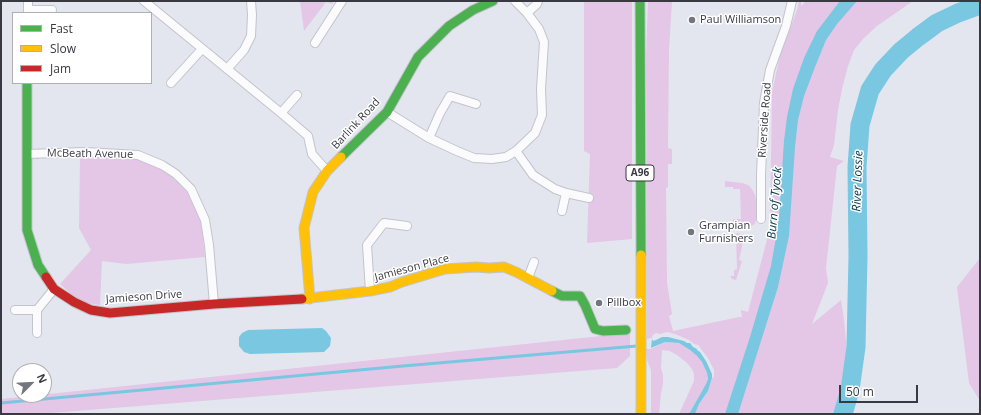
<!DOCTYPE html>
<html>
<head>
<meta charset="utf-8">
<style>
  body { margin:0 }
  #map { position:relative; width:981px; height:415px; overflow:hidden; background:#e3e6ef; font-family:"Open Sans",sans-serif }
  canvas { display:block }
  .frame { position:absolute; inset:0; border:2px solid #383941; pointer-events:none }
  .legend { position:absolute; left:12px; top:12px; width:140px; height:72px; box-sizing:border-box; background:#fff; border:1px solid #afb0b3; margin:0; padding:5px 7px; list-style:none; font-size:12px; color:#383941 }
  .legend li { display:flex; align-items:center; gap:8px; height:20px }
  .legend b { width:20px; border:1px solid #afb0b3 }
  .north { position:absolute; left:12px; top:363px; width:40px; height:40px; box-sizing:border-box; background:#fff; border:1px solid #afb0b3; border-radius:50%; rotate:66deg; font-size:11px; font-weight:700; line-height:16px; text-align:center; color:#383941 }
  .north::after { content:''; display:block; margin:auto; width:14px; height:18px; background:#74767e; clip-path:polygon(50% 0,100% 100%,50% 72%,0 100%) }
  .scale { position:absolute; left:839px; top:385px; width:79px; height:18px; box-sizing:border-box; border:2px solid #383941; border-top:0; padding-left:5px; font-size:12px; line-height:14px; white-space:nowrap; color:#383941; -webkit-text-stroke:3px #fff; paint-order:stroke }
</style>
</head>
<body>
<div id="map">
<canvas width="981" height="415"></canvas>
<div class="frame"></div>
<ul class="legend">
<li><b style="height:5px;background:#4caf50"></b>Fast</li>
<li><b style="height:5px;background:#ffc107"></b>Slow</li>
<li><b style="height:5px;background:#c62828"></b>Jam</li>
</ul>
<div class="north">N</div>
<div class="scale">50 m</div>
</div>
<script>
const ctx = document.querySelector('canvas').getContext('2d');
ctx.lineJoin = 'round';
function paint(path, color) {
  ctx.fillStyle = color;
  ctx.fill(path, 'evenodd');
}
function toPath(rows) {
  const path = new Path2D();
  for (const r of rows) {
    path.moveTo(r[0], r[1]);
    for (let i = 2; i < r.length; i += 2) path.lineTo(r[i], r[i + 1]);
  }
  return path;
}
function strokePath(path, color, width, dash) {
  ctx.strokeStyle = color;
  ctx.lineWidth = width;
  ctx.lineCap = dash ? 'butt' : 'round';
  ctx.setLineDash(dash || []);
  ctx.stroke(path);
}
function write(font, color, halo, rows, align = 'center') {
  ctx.font = font + ' "Open Sans",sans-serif';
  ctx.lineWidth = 3;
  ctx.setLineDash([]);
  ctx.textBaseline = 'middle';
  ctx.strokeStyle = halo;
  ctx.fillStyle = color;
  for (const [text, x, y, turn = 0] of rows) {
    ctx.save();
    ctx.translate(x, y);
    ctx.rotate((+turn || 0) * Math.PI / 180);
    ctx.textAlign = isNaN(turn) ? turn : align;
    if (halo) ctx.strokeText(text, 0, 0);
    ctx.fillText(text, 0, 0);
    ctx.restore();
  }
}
paint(toPath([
  [300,1,334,1,332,4,326,2,304,31],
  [584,1,632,1,632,239,587,243,590,154,584,151],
  [648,1,672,1,669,50,668,148,672,149,672,164,668,164,668,187,666,188,667,283,672,314,669,316,673,331,739,317,742,317,741,310,748,312,770,228,772,92,780,56,797,10,799,1,801,1,801,6,806,1,913,1,877,26,864,38,854,50,848,66,842,89,838,110,834,145,830,157,844,161,837,166,826,268,828,283,812,324,841,300,844,320,848,363,837,414,695,414,699,404,708,391,712,378,714,377,714,370,708,358,698,345,694,344,689,340,675,334,667,332,660,334,656,333,653,335,651,339,651,338,647,339,646,57],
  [100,157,127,158,142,160,158,168,172,177,187,192,194,205,201,222,205,257,126,264,102,261,100,305,87,303,71,294,60,284,91,250,79,228,80,158],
  [725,181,742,183,748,185,752,189,755,195,756,200,756,219,755,224,751,226,733,222,733,219,741,219,740,189,733,189,733,187,725,187],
  [737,233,752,237,751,243,743,242,739,260,742,261,736,280,732,279,730,276,734,276,734,270,737,269,736,237,734,236],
  [980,258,980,401,969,383,957,287],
  [630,333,630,356,617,368,38,414,2,414,1,399],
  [665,342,679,343,690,350,697,356,702,362,707,373,708,379,706,384,689,414,679,414,694,381,694,374,692,369,687,363,677,355,670,351,662,350,661,368,663,375,663,384,661,393,659,414,651,414,651,370,647,360,646,349,651,349]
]), '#e4c6e6');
paint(toPath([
  [840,1,857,1,837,24,826,40,815,67,804,96,798,120,795,147,789,236,778,287,738,414,725,414,750,337,771,266,775,243,779,217,784,141,787,117,793,89,804,58,817,31],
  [322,328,326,331,331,338,330,346,324,352,250,354,244,352,239,346,239,337,242,333,248,330],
  [662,337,668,337,684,341,687,343,690,343,693,347,697,349,697,350,700,352,706,361,712,374,712,378,708,391,699,404,695,414,689,414,706,384,708,379,707,373,702,362,697,356,690,350,679,343,665,342,651,348,652,339,653,341,656,340]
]), '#79c7e1');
strokePath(toPath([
  [1,403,403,366,637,346]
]), '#79c7e1', 3);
strokePath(toPath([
  [843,414,850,390,856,347,858,256,857,167,860,125,870,90,883,70,901,51,918,37,937,23,958,13,980,5]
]), '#79c7e1', 19);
const street = toPath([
  [28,1,28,13],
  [144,1,281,113,308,136,312,154,327,171],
  [28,10,52,10],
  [527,13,537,4,538,1],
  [315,43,342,1],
  [227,69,244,50,251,36,252,15,251,1],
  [171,83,202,49],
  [387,112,429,138,457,151,474,158,492,159,506,157,516,151,535,133,542,115,541,89,544,42,539,29,527,13,515,1],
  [281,113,297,95],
  [429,138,440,113,450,96,476,104],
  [516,151,533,175,555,189,566,193,589,198],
  [27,154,86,152,138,155,162,165,176,174,191,189,205,220,209,245,214,304],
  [562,211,566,193],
  [761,219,761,175,764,103,770,70,786,26,792,1],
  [528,278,534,262],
  [370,291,367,245,384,223,407,226],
  [15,310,37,310,54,289],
  [37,310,37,333]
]);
const fast = toPath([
  [640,1,641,255],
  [27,83,27,230,38,265,46,277],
  [341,157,387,112,418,57,449,26,473,10,493,1],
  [552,291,562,296,580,296,585,305,595,329,603,331,626,330]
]);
const slow = toPath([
  [641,255,641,414],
  [302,299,370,291,390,287,402,282,445,269,476,267,489,268,504,267,516,272,552,291],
  [310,299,304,228,313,192,327,171,341,157]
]);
const jam = toPath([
  [46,277,54,289,74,302,91,310,110,313,214,304,302,299]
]);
strokePath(street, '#c2c4cb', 10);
strokePath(fast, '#c2c4cb', 11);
strokePath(slow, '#c2c4cb', 11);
strokePath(jam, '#c2c4cb', 11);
strokePath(street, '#fbfbfd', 8);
strokePath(fast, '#4caf50', 9);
strokePath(slow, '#ffc107', 9);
strokePath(jam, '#c62828', 9);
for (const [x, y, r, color] of [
  [692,20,4,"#74767e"],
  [691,232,4,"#74767e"],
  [599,303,4,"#74767e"]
]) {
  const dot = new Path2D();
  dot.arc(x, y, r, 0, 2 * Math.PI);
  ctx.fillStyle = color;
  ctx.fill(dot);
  strokePath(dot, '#fff', 1.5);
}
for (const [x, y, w] of [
  [640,173,28]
]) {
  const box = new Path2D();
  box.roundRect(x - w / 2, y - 8, w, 16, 3);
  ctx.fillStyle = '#fff';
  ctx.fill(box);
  strokePath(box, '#383941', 1);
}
write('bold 10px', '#383941', null, [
  ["A96",640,173]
]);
write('11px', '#383941', '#fff', [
  ["Paul Williamson",700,20],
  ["Grampian",699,226],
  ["Furnishers",699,239],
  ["Pillbox",607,303]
], 'left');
write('11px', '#383941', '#fff', [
  ["Riverside Road",765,120,-86],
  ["Barlink Road",356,124,-47],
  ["McBeath Avenue",90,154,1],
  ["Jamieson Place",412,268,-15],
  ["Jamieson Drive",144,297,-4]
]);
write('italic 12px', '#043846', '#fff', [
  ["River Lossie",858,181,-88],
  ["Burn of Tyock",775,203,-85]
]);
</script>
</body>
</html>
